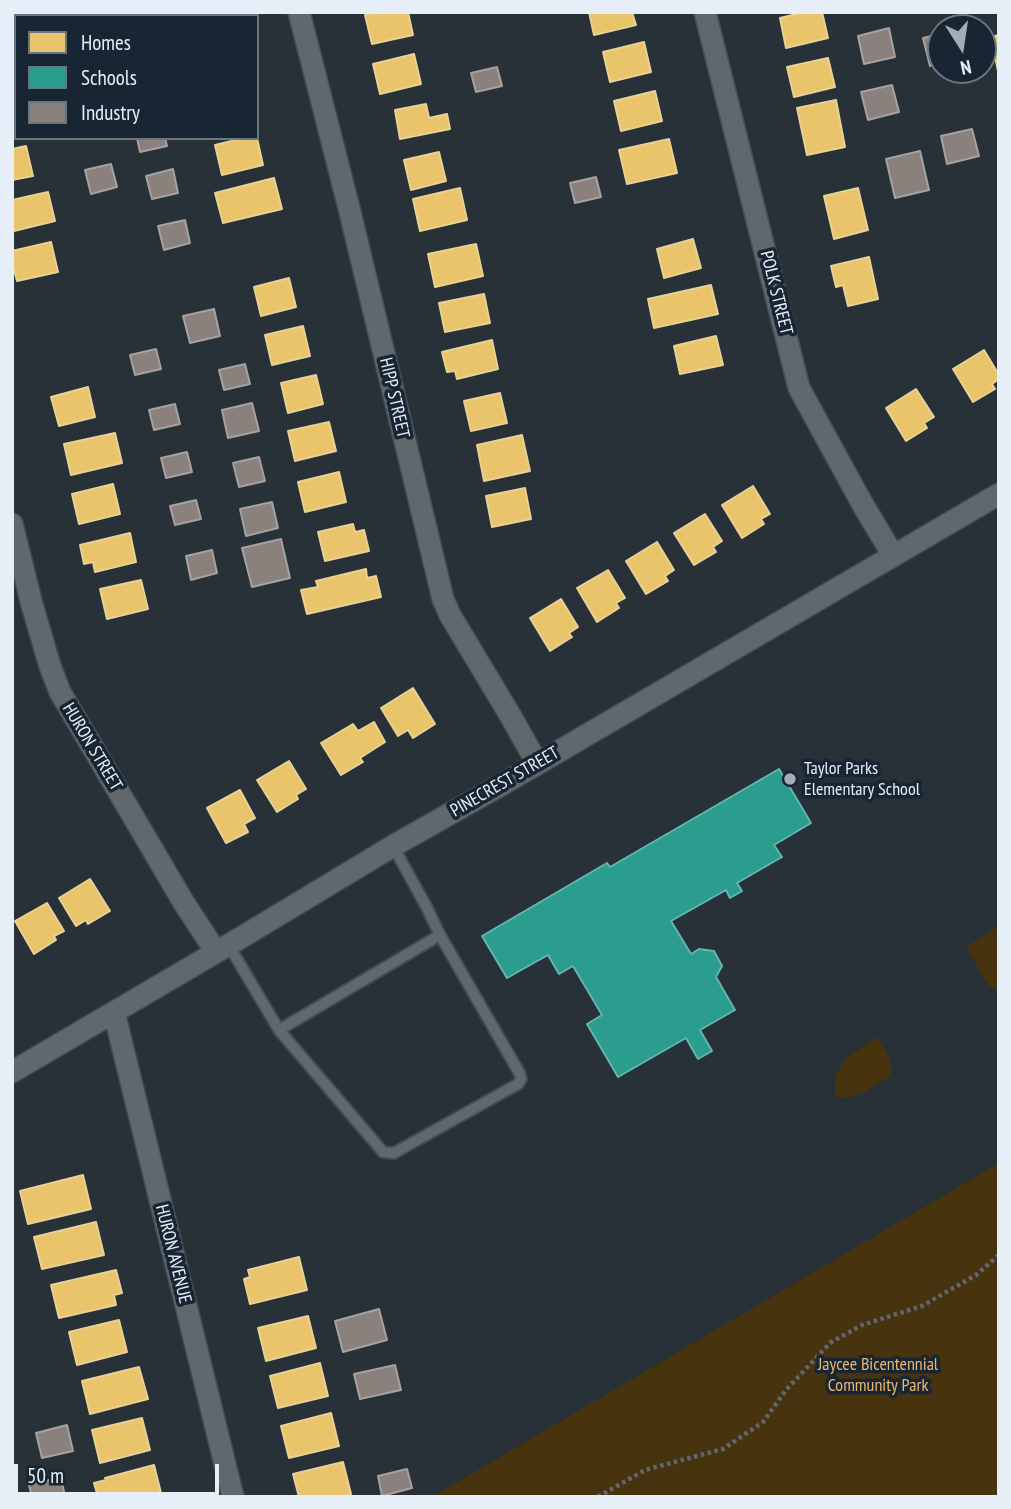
<!DOCTYPE html>
<html>
<head>
<meta charset="utf-8">
<style>
  body { margin:0 }
  #map { position:relative; width:1011px; height:1509px; overflow:hidden; background:#283038; font-family:"PT Sans Narrow",sans-serif }
  canvas { display:block }
  .frame { position:absolute; inset:0; border:14px solid #e6eff8; pointer-events:none }
  .legend { position:absolute; left:14px; top:14px; width:245px; height:126px; box-sizing:border-box; background:#182634; border:2px solid #6a7682; margin:0; padding:9px 12px; list-style:none; font-size:21px; color:#e6eff8 }
  .legend li { display:flex; align-items:center; gap:14px; height:35px }
  .legend b { width:35px; border:2px solid #6a7682 }
  .north { position:absolute; left:927px; top:14px; width:70px; height:70px; box-sizing:border-box; background:#182634; border:2px solid #6a7682; border-radius:50%; rotate:168deg; font-size:19px; font-weight:700; line-height:28px; text-align:center; color:#e6eff8 }
  .north::after { content:''; display:block; margin:auto; width:24px; height:32px; background:#a4acb5; clip-path:polygon(50% 0,100% 100%,50% 72%,0 100%) }
  .scale { position:absolute; left:14px; top:1464px; width:205px; height:32px; box-sizing:border-box; border:4px solid #e6eff8; border-top:0; padding-left:9px; font-size:21px; line-height:24px; white-space:nowrap; color:#e6eff8; -webkit-text-stroke:5px #182634; paint-order:stroke }
</style>
</head>
<body>
<div id="map">
<canvas width="1011" height="1509"></canvas>
<div class="frame"></div>
<ul class="legend">
<li><b style="height:19px;background:#e9c46a"></b>Homes</li>
<li><b style="height:19px;background:#2a9d8f"></b>Schools</li>
<li><b style="height:19px;background:#8a817c"></b>Industry</li>
</ul>
<div class="north">N</div>
<div class="scale">50 m</div>
</div>
<script>
const ctx = document.querySelector('canvas').getContext('2d');
ctx.lineJoin = 'round';
function paint(path, color) {
  ctx.fillStyle = color;
  ctx.fill(path, 'evenodd');
}
function toPath(rows) {
  const path = new Path2D();
  for (const r of rows) {
    path.moveTo(r[0], r[1]);
    for (let i = 2; i < r.length; i += 2) path.lineTo(r[i], r[i + 1]);
  }
  return path;
}
function strokePath(path, color, width, dash) {
  ctx.strokeStyle = color;
  ctx.lineWidth = width;
  ctx.lineCap = dash ? 'butt' : 'round';
  ctx.setLineDash(dash || []);
  ctx.stroke(path);
}
function write(font, color, halo, rows, align = 'center') {
  ctx.font = font + ' "PT Sans Narrow",sans-serif';
  ctx.lineWidth = 7;
  ctx.setLineDash([]);
  ctx.textBaseline = 'middle';
  ctx.strokeStyle = halo;
  ctx.fillStyle = color;
  for (const [text, x, y, turn = 0] of rows) {
    ctx.save();
    ctx.translate(x, y);
    ctx.rotate((+turn || 0) * Math.PI / 180);
    ctx.textAlign = isNaN(turn) ? turn : align;
    if (halo) ctx.strokeText(text, 0, 0);
    ctx.fillText(text, 0, 0);
    ctx.restore();
  }
}
paint(toPath([
  [999,926,999,992,988,985,966,947],
  [876,1037,886,1051,892,1066,890,1076,865,1092,846,1098,835,1097,835,1077,845,1059],
  [999,1163,999,1497,432,1497]
]), '#48330f');
const homes = toPath([
  [184,12,228,12,229,16,185,16,184,12],
  [375,12,408,12,413,35,372,44,365,15,375,12],
  [589,12,632,12,636,25,594,35,589,12],
  [805,12,822,12,828,38,786,48,780,18,805,12],
  [999,35,999,71,998,71,991,37,999,35],
  [644,42,651,72,610,82,603,52,644,42],
  [414,54,421,84,380,94,373,64,414,54],
  [828,58,835,87,794,97,787,67,828,58],
  [655,91,662,121,621,131,614,101,655,91],
  [836,100,845,147,807,155,797,108,836,100],
  [426,104,429,118,447,114,450,129,400,139,395,110,426,104],
  [244,138,257,138,263,165,222,175,215,145,244,138],
  [669,139,677,173,627,184,619,150,669,139],
  [26,146,33,176,12,180,12,149,26,146],
  [439,152,446,181,411,190,404,160,439,152],
  [274,178,282,209,223,223,215,193,274,178],
  [460,188,467,220,420,231,413,199,460,188],
  [858,188,868,230,834,239,824,196,858,188],
  [48,192,55,221,14,231,12,224,12,200,48,192],
  [693,239,701,268,664,278,657,249,693,239],
  [51,242,58,272,17,281,12,262,12,251,51,242],
  [476,244,483,276,435,287,428,254,476,244],
  [869,257,878,299,848,306,843,285,836,287,831,266,869,257],
  [289,278,296,307,261,316,254,287,289,278],
  [711,285,718,314,654,328,648,299,711,285],
  [484,294,490,323,445,332,439,303,484,294],
  [303,326,310,356,272,365,265,335,303,326],
  [716,336,723,365,680,374,674,346,716,336],
  [492,340,498,369,457,379,455,371,447,372,442,352,492,340],
  [984,350,999,375,999,379,992,384,995,389,973,402,953,369,984,350],
  [316,375,323,404,288,413,281,383,316,375],
  [88,387,95,417,59,426,51,397,88,387],
  [916,389,934,417,924,423,927,428,906,441,886,408,916,389],
  [500,393,507,423,471,431,464,401,500,393],
  [329,422,336,451,295,461,288,431,329,422],
  [115,433,122,463,71,475,64,444,115,433],
  [522,435,530,471,484,481,477,445,522,435],
  [339,472,346,502,305,512,298,482,339,472],
  [113,484,120,514,79,524,72,494,113,484],
  [753,486,770,514,761,519,764,524,742,538,722,505,753,486],
  [525,488,531,519,492,527,486,496,525,488],
  [705,514,722,541,713,547,716,552,694,565,674,533,705,514],
  [353,524,355,532,364,530,369,551,325,561,318,532,353,524],
  [130,533,136,562,95,572,93,562,84,564,80,545,130,533],
  [657,542,674,570,665,576,668,581,646,594,626,561,657,542],
  [366,569,367,578,376,576,381,597,307,614,301,590,318,587,316,581,366,569],
  [608,570,625,598,616,603,619,608,597,622,577,588,608,570],
  [141,580,148,609,107,619,100,589,141,580],
  [561,599,578,627,569,633,572,637,550,651,530,618,561,599],
  [413,688,435,724,413,738,408,730,398,736,381,708,413,688],
  [374,722,385,742,360,758,363,762,341,775,321,743,353,724,358,731,374,722],
  [289,761,306,789,296,795,298,799,277,812,257,780,289,761],
  [240,790,255,818,244,824,248,832,226,843,207,808,240,790],
  [90,879,110,911,88,924,86,920,76,926,59,898,90,879],
  [47,903,64,931,54,936,56,940,34,954,15,921,47,903],
  [83,1175,91,1209,28,1224,20,1191,83,1175],
  [96,1222,104,1255,42,1269,34,1237,96,1222],
  [299,1257,307,1290,250,1304,244,1279,250,1277,248,1270,299,1257],
  [116,1270,122,1293,114,1295,116,1305,59,1318,51,1285,116,1270],
  [308,1316,316,1348,266,1361,258,1328,308,1316],
  [119,1320,127,1352,77,1365,69,1332,119,1320],
  [320,1363,328,1396,278,1408,270,1376,320,1363],
  [139,1367,148,1399,90,1414,82,1381,139,1367],
  [331,1413,339,1446,289,1458,281,1426,331,1413],
  [142,1418,150,1450,100,1463,92,1430,142,1418],
  [343,1462,351,1494,342,1497,299,1497,293,1474,343,1462],
  [154,1465,162,1497,98,1497,94,1483,106,1480,105,1478,154,1465]
]);
paint(homes, '#e9c46a');
strokePath(homes, '#e8d195', 2);
const schools = toPath([
  [779,769,811,823,774,845,782,857,737,883,742,891,730,898,726,890,671,921,691,954,699,949,714,951,722,966,716,977,735,1010,700,1030,712,1051,698,1059,686,1038,618,1077,587,1024,602,1015,573,966,559,974,548,955,507,978,482,936,607,863,610,867,779,769]
]);
paint(schools, '#2a9d8f');
strokePath(schools, '#62b6ae', 2);
const industry = toPath([
  [889,28,895,57,864,64,858,36,889,28],
  [941,34,941,63,930,66,923,38,941,34],
  [497,67,502,86,476,92,471,73,497,67],
  [892,85,899,112,868,120,861,92,892,85],
  [972,129,979,156,947,164,941,136,972,129],
  [137,138,165,138,167,146,140,152,137,138],
  [920,151,929,190,895,198,886,159,920,151],
  [111,164,117,187,91,194,85,170,111,164],
  [173,169,178,193,152,199,146,176,173,169],
  [596,177,601,197,575,203,570,183,596,177],
  [185,220,190,243,164,250,158,226,185,220],
  [214,309,220,336,190,343,183,316,214,309],
  [156,349,161,369,135,375,130,355,156,349],
  [245,364,250,384,224,390,219,370,245,364],
  [252,403,259,431,228,438,222,410,252,403],
  [175,404,180,424,154,430,149,410,175,404],
  [187,452,192,472,166,478,161,458,187,452],
  [259,457,265,481,239,487,233,463,259,457],
  [196,500,201,519,175,525,170,506,196,500],
  [272,502,278,528,246,536,240,509,272,502],
  [281,539,290,578,252,587,242,548,281,539],
  [212,550,217,573,191,580,186,556,212,550],
  [379,1309,387,1340,343,1352,335,1321,379,1309],
  [395,1365,401,1390,360,1399,354,1374,395,1365],
  [67,1425,73,1451,42,1458,36,1433,67,1425],
  [407,1469,412,1488,382,1496,378,1476,407,1469],
  [61,1477,65,1497,32,1497,29,1485,61,1477]
]);
paint(industry, '#8a817c');
strokePath(industry, '#a6a2a1', 2);
const service = toPath([
  [228,944,279,1030,383,1152,394,1153,518,1084,521,1079,520,1074,440,935,426,906,393,846],
  [279,1030,440,935]
]);
const minor = toPath([
  [299,12,350,212,443,599,450,615,510,715,537,763],
  [705,12,799,388,863,505,893,555],
  [12,524,32,605,50,666,60,692,184,903,216,952],
  [114,1012,233,1497],
  [12,1072,242,937,393,846,508,781,999,494]
]);
strokePath(service, '#444c52', 14);
strokePath(minor, '#444c52', 24);
strokePath(toPath([
  [598,1497,645,1470,723,1449,763,1422,786,1390,830,1343,862,1325,922,1306,976,1275,999,1255]
]), '#61676d', 4.5, [3.5, 3.5]);
strokePath(service, '#60676d', 10);
strokePath(minor, '#60676d', 21);
for (const [x, y, r, color] of [
  [790,779,7,"#a4acb5"]
]) {
  const dot = new Path2D();
  dot.arc(x, y, r, 0, 2 * Math.PI);
  ctx.fillStyle = color;
  ctx.fill(dot);
  strokePath(dot, '#182634', 2.5);
}
write('18px', '#e6eff8', '#182634', [
  ["POLK STREET",776,293,76],
  ["HIPP STREET",394,398,77],
  ["HURON STREET",92,747,59],
  ["PINECREST STREET",505,782,-30],
  ["HURON AVENUE",173,1254,76]
]);
write('18px', '#e6eff8', '#182634', [
  ["Taylor Parks",804,769],
  ["Elementary School",804,790]
], 'left');
write('18px', '#ecb66b', '#182634', [
  ["Jaycee Bicentennial",878,1365],
  ["Community Park",878,1386]
]);
</script>
</body>
</html>
